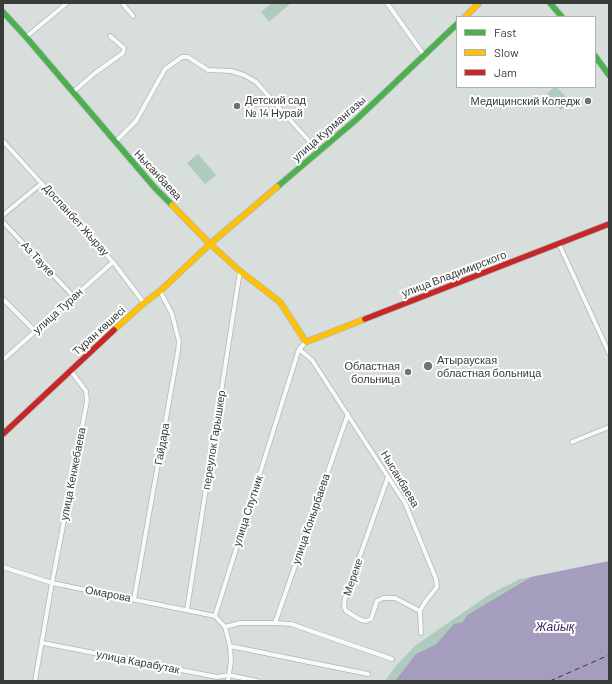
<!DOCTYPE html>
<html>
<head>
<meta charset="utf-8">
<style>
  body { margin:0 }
  #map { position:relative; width:612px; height:684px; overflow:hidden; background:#d8dedb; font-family:Barlow,sans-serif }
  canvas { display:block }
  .frame { position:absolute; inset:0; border:4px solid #373c39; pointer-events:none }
  .legend { position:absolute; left:456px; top:16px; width:140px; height:72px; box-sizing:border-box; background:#fff; border:1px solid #afb1b0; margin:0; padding:5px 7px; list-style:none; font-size:12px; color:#373c39 }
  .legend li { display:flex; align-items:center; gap:8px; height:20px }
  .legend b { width:20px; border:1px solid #afb1b0 }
</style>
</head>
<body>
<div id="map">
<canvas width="612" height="684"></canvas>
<div class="frame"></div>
<ul class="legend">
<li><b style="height:5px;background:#4caf50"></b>Fast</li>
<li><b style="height:5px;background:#ffc107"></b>Slow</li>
<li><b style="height:5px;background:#c62828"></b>Jam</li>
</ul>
</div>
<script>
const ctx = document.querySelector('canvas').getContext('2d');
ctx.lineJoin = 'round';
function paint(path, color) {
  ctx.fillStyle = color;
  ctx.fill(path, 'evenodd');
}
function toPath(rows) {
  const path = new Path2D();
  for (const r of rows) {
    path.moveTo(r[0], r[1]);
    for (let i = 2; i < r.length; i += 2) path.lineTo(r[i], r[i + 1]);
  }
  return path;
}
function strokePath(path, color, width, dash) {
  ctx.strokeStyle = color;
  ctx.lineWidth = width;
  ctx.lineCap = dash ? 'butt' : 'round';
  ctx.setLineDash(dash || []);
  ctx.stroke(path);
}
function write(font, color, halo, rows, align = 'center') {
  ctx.font = font + ' Barlow,sans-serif';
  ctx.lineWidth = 4;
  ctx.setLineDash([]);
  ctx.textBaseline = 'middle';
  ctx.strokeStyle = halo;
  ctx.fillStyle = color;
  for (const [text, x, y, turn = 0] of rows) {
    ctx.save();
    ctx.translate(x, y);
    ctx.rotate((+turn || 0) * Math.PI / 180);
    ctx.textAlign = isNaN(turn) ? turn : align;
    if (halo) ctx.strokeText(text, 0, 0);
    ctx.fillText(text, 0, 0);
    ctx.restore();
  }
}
paint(toPath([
  [272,3,289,3,290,4,269,22,261,12],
  [554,87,557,87,570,102,561,110,547,94],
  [198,154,216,175,205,184,187,163],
  [531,577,467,615,463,622,454,625,436,644,416,654,395,681,385,681,394,668,416,645,490,594,520,579]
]), '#aecbbd');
paint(toPath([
  [609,561,609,681,395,681,416,654,436,644,454,624,463,622,467,615,531,577]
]), '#a59dbd');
strokePath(toPath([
  [550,681,609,655]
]), '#3b2560', 1, [5, 4]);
const street = toPath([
  [122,3,133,16],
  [387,3,424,55],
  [26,37,67,3],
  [73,92,95,73,123,53,124,48,110,36],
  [3,141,113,262,144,303],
  [115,142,136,121,165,69,182,57,188,57,208,70,231,71,244,75,256,82,319,152],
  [3,215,42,183],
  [3,222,74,297],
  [559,244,609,353],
  [3,299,35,331],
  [299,349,312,360,405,503,436,579,437,587,425,602,420,611,421,633],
  [3,360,113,262],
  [572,442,609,427],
  [388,477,345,598,344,606,346,611,361,620,366,621,371,619,377,601,383,598,395,598,420,611],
  [3,567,52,583,215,616,225,627,230,646,231,661,228,681],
  [134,599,178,351,179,341,176,330,172,314,160,291],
  [187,610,240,271],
  [215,616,299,349,306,342],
  [275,623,348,414],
  [225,627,240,623,275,623,291,624,392,659],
  [43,643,217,677,229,675,257,681],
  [230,646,368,674],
  [35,681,52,583,87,401,86,391,70,370]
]);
const fast = toPath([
  [550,3,562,17],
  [3,12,26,37,155,188,172,205],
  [595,56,609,75],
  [277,187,358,118,457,24]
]);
const slow = toPath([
  [465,17,479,3],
  [172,205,210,244,240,271,280,302,306,342,365,319],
  [114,330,144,303,160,291,210,244,277,187]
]);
const jam = toPath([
  [365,319,609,224],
  [3,434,114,330]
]);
strokePath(street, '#b2b8b4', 5.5);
strokePath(fast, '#b2b8b4', 7);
strokePath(slow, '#b2b8b4', 7);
strokePath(jam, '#b2b8b4', 7);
strokePath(street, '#f9fafa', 4);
strokePath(fast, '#4caf50', 5.5);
strokePath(slow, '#ffc107', 5.5);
strokePath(jam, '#c62828', 5.5);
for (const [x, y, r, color] of [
  [588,101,4,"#6f7572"],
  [237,106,4,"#6f7572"],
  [428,366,5,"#6f7572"],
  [408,372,4,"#6f7572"]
]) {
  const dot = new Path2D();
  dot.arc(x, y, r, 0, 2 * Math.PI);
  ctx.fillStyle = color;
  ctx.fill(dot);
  strokePath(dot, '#fff', 1.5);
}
write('11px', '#373c39', '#fff', [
  ["Детский сад",245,100],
  ["№ 14 Нурай",245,113],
  ["Медицинский Коледж",580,101,"right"],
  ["Атырауская",437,360],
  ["областная больница",437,373],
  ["Областная",400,366,"right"],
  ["больница",400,379,"right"]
], 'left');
write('11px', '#373c39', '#fff', [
  ["улица Курмангазы",329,129,-41],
  ["Нысанбаева",158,175,47],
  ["Доспанбет Жырау",76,220,48],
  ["Аз Тауке",38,259,47],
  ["улица Владимирского",454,274,-21],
  ["улица Туран",58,311,-42],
  ["Тұран көшесі",99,331,-42],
  ["переулок Гарышкер",214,440,-81],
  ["Гайдара",162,444,-80],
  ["улица Кенжебаева",73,474,-79],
  ["Нысанбаева",400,479,59],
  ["улица Спутник",248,511,-72],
  ["улица Конырбаева",311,519,-71],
  ["Мереке",353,577,-71],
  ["Омарова",108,594,11],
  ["улица Карабутак",138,662,11]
]);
write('italic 12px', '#3b2560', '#fff', [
  ["Жайық",555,627]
]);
</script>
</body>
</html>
